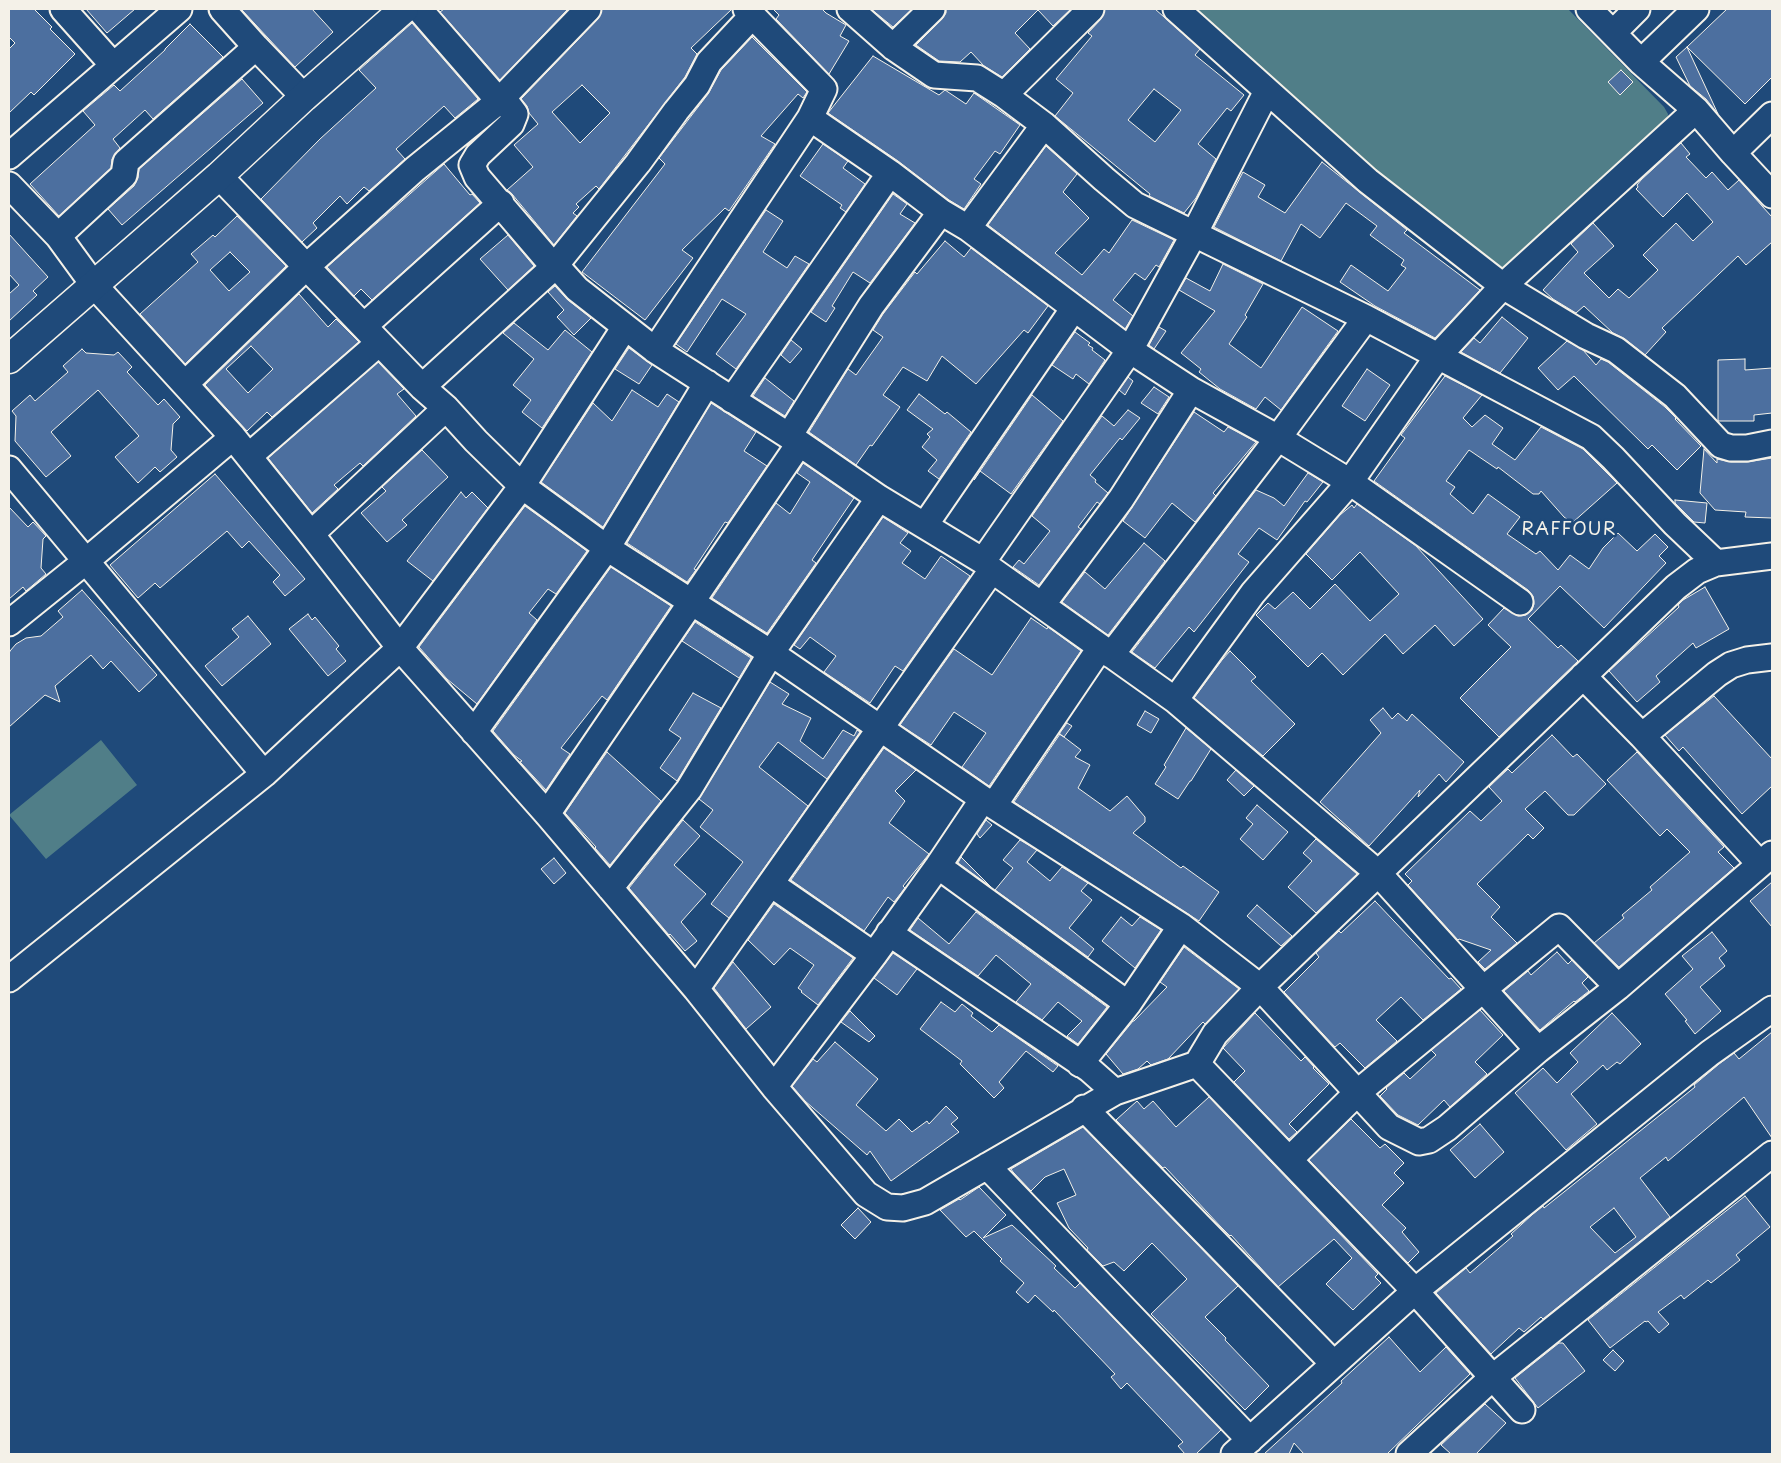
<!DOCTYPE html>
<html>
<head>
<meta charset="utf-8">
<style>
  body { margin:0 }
  #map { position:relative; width:1781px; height:1463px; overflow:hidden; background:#1f4a7a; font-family:"Playpen Sans",sans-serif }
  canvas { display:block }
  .frame { position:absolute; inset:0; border:10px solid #f4f1e8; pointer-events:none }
</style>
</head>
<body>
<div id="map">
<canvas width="1781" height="1463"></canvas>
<div class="frame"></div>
</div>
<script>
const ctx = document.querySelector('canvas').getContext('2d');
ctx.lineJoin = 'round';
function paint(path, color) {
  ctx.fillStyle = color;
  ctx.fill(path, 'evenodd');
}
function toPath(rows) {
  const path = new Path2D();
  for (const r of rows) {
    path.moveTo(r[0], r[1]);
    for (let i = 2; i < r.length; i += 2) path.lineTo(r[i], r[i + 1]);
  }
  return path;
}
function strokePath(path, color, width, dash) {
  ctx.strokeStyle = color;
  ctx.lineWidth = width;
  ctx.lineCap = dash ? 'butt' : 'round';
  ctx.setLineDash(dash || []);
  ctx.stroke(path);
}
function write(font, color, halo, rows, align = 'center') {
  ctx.font = font + ' "Playpen Sans",sans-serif';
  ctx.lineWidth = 5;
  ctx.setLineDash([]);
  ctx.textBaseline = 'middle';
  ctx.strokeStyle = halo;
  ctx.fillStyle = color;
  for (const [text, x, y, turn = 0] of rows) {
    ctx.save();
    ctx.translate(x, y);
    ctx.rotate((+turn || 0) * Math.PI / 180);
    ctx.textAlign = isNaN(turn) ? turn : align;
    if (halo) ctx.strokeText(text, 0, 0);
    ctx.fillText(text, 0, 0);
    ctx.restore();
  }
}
paint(toPath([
  [1185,9,1568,9,1664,107,1668,114,1667,123,1500,282],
  [101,740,137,785,46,859,9,815]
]), '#507e88');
const building = toPath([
  [9,9,34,9,52,27,50,29,75,54,34,95,31,92,9,113,9,49,15,43,9,37,9,9],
  [86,9,135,9,107,33,86,9],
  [241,9,312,9,333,32,295,67,241,9],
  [444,9,568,9,500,80,440,12,444,9],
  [602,9,732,9,691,48,697,54,685,77,599,189,596,186,576,204,579,207,573,213,577,216,554,245,512,194,507,190,533,167,514,145,538,124,529,113,527,106,521,99,598,19,602,9],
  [582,85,610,113,580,143,552,112,582,85],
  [773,9,822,9,826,13,846,25,840,36,849,41,829,74,776,19,779,15,773,9],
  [871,9,912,9,893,27,871,9],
  [946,9,1071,9,1053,26,1038,10,1015,33,1030,49,1002,77,984,66,971,52,960,62,939,61,916,45,942,19,946,13,946,9],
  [1105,9,1155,9,1200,49,1195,55,1244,95,1231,111,1227,108,1198,144,1216,159,1196,198,1184,213,1149,196,1150,194,1055,116,1073,93,1056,79,1092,36,1088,33,1101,19,1105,9],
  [1154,89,1181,110,1155,142,1128,120,1154,89],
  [1727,9,1772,9,1772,77,1745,104,1687,47,1727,9],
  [412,23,478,99,455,118,444,106,396,149,405,159,369,191,364,187,347,204,340,196,313,223,317,228,302,242,261,199,320,139,376,88,359,70,412,23],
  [190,24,223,57,153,119,145,110,113,139,120,148,112,159,111,168,59,216,30,184,95,125,83,111,114,85,120,91,165,50,165,49,190,24],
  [752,37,807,92,803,98,798,94,761,136,775,144,729,211,725,208,682,250,693,258,645,320,582,272,665,164,659,158,708,94,721,70,752,37],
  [1687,47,1718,114,1706,99,1690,86,1676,57,1687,47],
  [873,56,939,95,945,90,966,104,974,93,1020,125,1000,154,995,151,974,179,981,184,964,209,949,200,898,161,828,113,873,56],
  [1621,70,1633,82,1620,95,1608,82,1621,70],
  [242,79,263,103,122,225,108,209,134,186,138,178,139,169,242,79],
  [1681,143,1690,154,1686,157,1706,178,1712,172,1728,190,1739,180,1762,206,1772,217,1772,242,1746,265,1738,256,1662,328,1666,332,1645,355,1625,339,1613,333,1584,306,1576,313,1553,299,1543,290,1578,252,1571,244,1593,223,1614,246,1584,273,1609,298,1618,289,1629,298,1658,270,1643,255,1676,223,1693,241,1713,222,1687,193,1663,217,1636,189,1638,187,1637,185,1641,180,1681,143],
  [823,144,848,161,843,168,865,184,846,212,840,208,842,205,800,176,823,144],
  [1046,146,1077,174,1063,192,1089,218,1055,253,1082,275,1104,249,1109,253,1132,220,1174,240,1159,267,1156,265,1145,280,1135,273,1113,300,1133,316,1125,329,988,225,1046,146],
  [1322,162,1407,230,1404,233,1480,290,1435,338,1375,306,1340,282,1351,265,1388,291,1406,268,1401,265,1404,260,1370,235,1377,226,1346,203,1320,238,1301,224,1281,261,1214,227,1243,172,1265,185,1258,197,1285,213,1322,162],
  [444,164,470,195,472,194,480,203,372,300,361,289,354,296,327,267,444,164],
  [893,194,907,204,900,214,915,223,870,283,853,272,832,306,835,308,826,322,811,312,893,194],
  [766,210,783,221,763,252,787,268,795,256,809,264,736,369,716,354,746,314,722,299,687,352,676,344,766,210],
  [237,216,286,266,185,364,140,314,198,262,191,254,213,235,215,237,237,216],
  [230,252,250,272,229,291,210,270,230,252],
  [9,234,48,277,33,291,37,295,9,321,9,294,19,285,9,274,9,234],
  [508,235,534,266,508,290,480,259,508,235],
  [945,241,964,257,971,248,1048,306,1028,333,1024,330,976,384,942,356,927,381,903,367,883,395,900,407,872,446,870,445,856,465,809,432,848,369,856,375,883,337,873,330,883,314,915,272,917,274,945,241],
  [1223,264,1263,284,1245,315,1247,317,1229,344,1261,368,1302,307,1338,331,1281,410,1265,397,1256,409,1220,389,1199,372,1201,369,1181,353,1215,311,1179,290,1186,278,1210,291,1223,264],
  [555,286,568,300,591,318,574,335,557,317,564,310,548,292,555,286],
  [299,294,328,327,336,319,359,342,272,417,267,412,247,431,205,385,299,294],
  [251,346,273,369,248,393,226,369,251,346],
  [1502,317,1528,338,1500,373,1461,352,1474,338,1480,343,1502,317],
  [514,323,548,350,565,330,592,352,542,428,522,412,531,400,513,385,534,359,503,333,514,323],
  [1159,327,1166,331,1154,349,1149,345,1159,327],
  [1075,332,1090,343,1088,345,1093,348,1092,350,1105,360,1089,384,1076,374,1073,379,1052,365,1075,332],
  [791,340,802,349,790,363,781,355,791,340],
  [1567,341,1583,350,1596,365,1601,359,1608,362,1665,407,1676,418,1675,419,1701,446,1677,470,1652,445,1648,449,1574,376,1558,390,1538,368,1567,341],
  [629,348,652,365,639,384,615,369,629,348],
  [82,349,86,353,114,355,118,352,132,367,127,372,158,405,164,399,180,417,173,424,171,450,177,457,160,472,155,467,138,483,115,457,139,436,98,390,51,432,71,456,46,477,15,441,16,416,12,411,30,395,35,401,68,372,63,366,82,349],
  [1745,359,1745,370,1772,368,1772,413,1754,415,1754,421,1718,421,1718,360,1745,359],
  [378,362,404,389,397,394,416,416,363,466,360,463,334,485,338,489,312,513,268,458,378,362],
  [1367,369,1390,385,1365,421,1342,406,1367,369],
  [1445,376,1482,395,1463,418,1472,427,1485,415,1503,428,1492,444,1515,460,1541,427,1583,449,1617,483,1572,523,1564,517,1541,491,1539,494,1533,494,1498,467,1497,469,1469,450,1446,481,1455,487,1450,494,1473,514,1488,494,1520,517,1507,534,1536,554,1540,551,1558,570,1570,555,1589,569,1603,548,1618,533,1637,551,1655,534,1668,547,1659,556,1666,563,1604,628,1560,586,1528,619,1558,648,1561,645,1578,661,1499,737,1460,698,1511,647,1488,625,1504,608,1518,616,1526,615,1532,610,1534,604,1533,596,1528,590,1374,481,1405,438,1401,435,1445,376],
  [1128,377,1133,381,1125,395,1119,390,1128,377],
  [765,378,794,401,785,416,753,396,765,378],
  [1154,387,1169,397,1158,414,1141,403,1154,387],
  [632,390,658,407,667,394,679,402,603,527,541,482,593,403,612,421,632,390],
  [919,394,945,414,947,412,971,432,939,479,928,471,937,460,922,447,930,437,927,434,933,429,907,410,919,394],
  [1032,395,1063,421,1011,494,980,471,974,480,1032,395],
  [711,403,756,432,744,451,767,466,728,523,725,522,694,569,696,570,687,582,627,543,711,403],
  [1128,410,1140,418,1122,440,1120,438,1090,475,1096,480,1095,482,1108,493,1100,504,1097,502,1078,527,1081,529,1039,585,1013,567,1019,560,1024,564,1050,531,1032,516,1102,416,1114,426,1128,410],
  [1194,412,1224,432,1228,427,1256,442,1213,493,1216,496,1195,522,1172,503,1145,538,1123,521,1194,412],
  [1704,449,1717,463,1717,459,1731,462,1747,462,1772,458,1772,518,1745,517,1746,512,1715,510,1700,493,1704,449],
  [422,450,448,477,402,520,407,525,387,542,361,513,386,491,382,487,422,450],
  [803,463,854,498,812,560,816,563,767,633,712,598,776,503,790,514,810,482,797,473,803,463],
  [1308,473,1323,482,1307,502,1305,501,1277,540,1259,528,1238,554,1249,562,1194,632,1189,627,1155,668,1132,652,1256,490,1274,498,1284,506,1308,473],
  [215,474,305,579,285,596,273,582,280,575,249,541,242,548,227,531,160,588,155,583,138,598,110,565,215,474],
  [461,492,466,498,472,492,488,508,433,581,407,561,461,492],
  [1675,500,1707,503,1705,523,1694,522,1675,503,1675,500],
  [1357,504,1416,546,1483,619,1454,646,1435,625,1403,654,1385,634,1343,675,1322,653,1308,667,1256,615,1268,603,1275,609,1293,592,1310,609,1335,584,1370,621,1399,594,1360,552,1332,580,1306,554,1340,515,1352,505,1354,508,1357,504],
  [525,506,587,551,556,594,548,589,529,613,537,620,477,704,447,679,419,647,525,506],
  [9,507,28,527,33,522,46,536,43,539,41,568,46,574,26,591,23,587,9,599,9,507],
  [883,517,908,533,900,543,911,551,902,563,925,579,941,556,970,576,903,671,895,666,870,703,824,672,836,656,810,637,800,649,794,645,883,517],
  [1144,543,1165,561,1108,635,1062,602,1085,572,1105,589,1144,543],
  [611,567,671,606,607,700,602,696,561,748,570,754,546,790,520,762,522,761,514,755,493,731,611,567],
  [1705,587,1729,629,1696,648,1693,643,1656,676,1660,682,1637,702,1609,671,1679,607,1678,605,1683,600,1705,587],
  [82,590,157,675,139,692,111,661,103,669,91,655,55,686,60,702,45,695,9,727,9,654,10,651,16,644,26,638,41,636,63,617,58,611,82,590],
  [308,614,312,620,315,617,339,646,336,649,346,661,328,676,289,629,308,614],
  [248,616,271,644,222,686,205,666,239,637,232,629,248,616],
  [1031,618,1047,629,1048,627,1081,651,989,786,962,767,986,733,954,712,931,745,900,725,954,649,992,675,1031,618],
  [695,622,751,658,739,678,682,641,695,622],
  [1230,651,1256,677,1251,681,1295,724,1263,756,1194,698,1222,660,1230,651],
  [770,682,789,694,782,704,811,718,800,741,823,759,843,730,854,736,857,730,860,732,827,779,778,742,759,767,808,806,729,918,711,904,743,862,700,827,713,810,699,799,770,682],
  [693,693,721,708,677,781,660,768,681,738,669,730,693,693],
  [1714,696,1772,759,1772,786,1742,814,1683,747,1679,751,1665,735,1714,696],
  [1383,708,1392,719,1398,713,1407,721,1412,714,1464,762,1446,782,1439,774,1418,797,1420,790,1369,846,1320,802,1381,733,1370,720,1383,708],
  [1145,711,1159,719,1151,733,1137,725,1145,711],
  [1067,723,1072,726,1064,737,1059,734,1067,723],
  [1186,728,1211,749,1191,781,1190,781,1178,799,1155,784,1166,767,1164,765,1186,728],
  [1060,734,1081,750,1075,757,1090,765,1078,788,1110,811,1127,796,1145,817,1145,822,1133,833,1181,868,1183,866,1219,892,1199,921,1014,802,1060,734],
  [1552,735,1573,757,1577,754,1606,784,1574,815,1568,815,1545,791,1525,809,1544,828,1533,839,1528,834,1477,884,1500,907,1491,917,1517,943,1485,969,1478,962,1491,950,1459,939,1458,940,1408,885,1412,881,1405,874,1470,811,1481,821,1502,801,1489,787,1508,769,1512,773,1552,735],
  [884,748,916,770,895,791,905,801,889,823,929,854,903,886,905,888,894,902,888,897,864,931,791,880,884,748],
  [607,752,661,801,610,865,595,848,596,847,565,813,607,752],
  [1637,752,1724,847,1718,852,1734,868,1619,967,1594,943,1624,918,1622,915,1652,890,1650,887,1690,852,1667,829,1660,836,1607,780,1637,752],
  [1236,770,1254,786,1244,796,1227,780,1236,770],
  [1257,805,1288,832,1263,860,1240,839,1253,824,1246,818,1257,805],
  [683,820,700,836,674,865,706,894,681,922,697,941,685,951,670,934,669,935,629,888,683,820],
  [986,820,992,825,980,838,977,834,986,820],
  [1316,839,1357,874,1316,913,1288,887,1312,861,1303,853,1316,839],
  [1020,840,1037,850,1027,862,1050,881,1062,867,1088,883,1081,891,1092,900,1069,928,1094,949,1088,957,995,890,1013,868,1003,860,1020,840],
  [961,857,991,887,958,863,961,857],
  [554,858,566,873,554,884,541,869,554,858],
  [1772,882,1772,927,1750,901,1772,882],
  [1375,901,1449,979,1451,978,1461,989,1423,1020,1401,997,1376,1020,1397,1041,1365,1068,1340,1043,1335,1047,1284,992,1319,957,1316,953,1339,931,1341,933,1375,901],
  [774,904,853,958,818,1005,801,992,802,991,798,988,814,965,790,948,774,965,748,940,774,904],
  [1257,905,1292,936,1281,946,1247,916,1257,905],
  [976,912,1107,1007,1078,1044,1067,1036,1082,1021,1058,1002,1042,1020,1016,1002,1031,984,996,955,978,976,910,930,918,918,949,944,976,912],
  [1121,917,1132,926,1140,917,1161,930,1135,968,1102,941,1121,917],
  [1712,932,1727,951,1719,958,1725,966,1700,987,1721,1011,1695,1034,1685,1021,1687,1020,1665,994,1693,969,1682,956,1712,932],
  [1184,947,1239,989,1205,1024,1203,1022,1168,1059,1151,1065,1147,1061,1138,1069,1123,1074,1106,1054,1133,1021,1134,1021,1167,987,1160,982,1184,947],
  [1557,952,1568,964,1572,960,1588,977,1582,983,1589,991,1575,1002,1574,1001,1540,1030,1504,991,1528,971,1531,975,1557,952],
  [893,953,917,969,897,995,874,978,893,953],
  [733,962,771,1007,746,1029,714,988,733,962],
  [941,1002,955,1012,962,1004,973,1013,971,1016,992,1032,999,1025,1058,1066,1053,1072,1026,1051,999,1082,1004,1088,994,1098,960,1064,962,1061,920,1029,941,1002],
  [1480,1010,1503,1035,1475,1062,1487,1074,1450,1107,1444,1100,1418,1125,1398,1115,1380,1096,1387,1089,1386,1088,1404,1073,1410,1079,1436,1055,1431,1050,1480,1010],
  [850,1011,875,1036,869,1042,841,1022,850,1011],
  [1255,1013,1301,1061,1305,1057,1314,1067,1313,1068,1329,1084,1289,1124,1297,1132,1289,1139,1234,1082,1245,1071,1223,1048,1255,1013],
  [1612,1013,1641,1044,1620,1064,1617,1062,1607,1070,1603,1065,1571,1094,1597,1124,1566,1150,1515,1093,1543,1068,1557,1083,1578,1062,1570,1053,1612,1013],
  [1772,1032,1772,1138,1744,1097,1668,1161,1666,1157,1640,1178,1670,1217,1543,1319,1541,1317,1524,1332,1519,1328,1491,1354,1436,1293,1466,1268,1470,1273,1513,1236,1511,1234,1533,1214,1543,1206,1544,1208,1695,1087,1694,1085,1719,1064,1734,1053,1739,1059,1772,1032],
  [1614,1208,1636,1237,1615,1253,1590,1227,1614,1208],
  [835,1042,878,1079,856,1105,886,1131,899,1119,912,1132,927,1121,929,1124,946,1106,958,1118,951,1124,959,1132,891,1181,870,1151,867,1155,805,1101,792,1086,813,1059,817,1062,835,1042],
  [1209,1097,1378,1274,1375,1277,1381,1283,1353,1310,1326,1284,1352,1258,1334,1239,1278,1287,1231,1235,1230,1236,1221,1227,1165,1167,1163,1168,1116,1120,1137,1101,1144,1109,1153,1101,1176,1127,1209,1097],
  [1351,1119,1380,1148,1385,1144,1404,1163,1394,1173,1404,1183,1382,1205,1406,1228,1402,1232,1419,1252,1408,1263,1309,1160,1351,1119],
  [1480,1124,1504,1152,1475,1178,1450,1150,1480,1124],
  [1083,1127,1238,1286,1205,1317,1226,1338,1225,1340,1269,1386,1245,1410,1151,1314,1187,1279,1152,1243,1124,1271,1114,1262,1103,1266,1087,1250,1088,1248,1069,1228,1057,1203,1076,1195,1064,1169,1045,1177,1031,1191,1013,1172,1011,1169,1083,1127],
  [979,1187,1006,1215,983,1238,1012,1225,1056,1266,1054,1268,1075,1288,1080,1283,1221,1430,1196,1454,1185,1454,1178,1446,1183,1442,1127,1383,1121,1389,1111,1377,1115,1374,1054,1310,1053,1312,1035,1295,1028,1303,1016,1292,1024,1283,1000,1261,1002,1259,974,1231,966,1237,940,1210,959,1199,960,1200,979,1187],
  [1745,1196,1770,1227,1736,1255,1740,1260,1711,1283,1708,1280,1684,1299,1681,1295,1658,1312,1669,1324,1659,1333,1648,1321,1646,1322,1645,1321,1610,1348,1588,1320,1745,1196],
  [858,1208,871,1222,855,1239,841,1225,858,1208],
  [1389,1337,1420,1372,1446,1347,1470,1374,1387,1454,1304,1454,1294,1443,1289,1454,1264,1454,1342,1383,1341,1381,1389,1337],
  [1559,1343,1563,1343,1585,1371,1538,1408,1515,1378,1559,1343],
  [1613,1350,1624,1361,1615,1371,1603,1360,1613,1350],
  [1485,1404,1506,1423,1476,1454,1451,1454,1441,1445,1485,1404]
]);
paint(building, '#4c6f9f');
strokePath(building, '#f4f1e8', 1);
const minor = toPath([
  [63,9,113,65],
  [222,9,256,47,304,97],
  [419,9,499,101,509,106,515,114,511,124,478,155,472,165,477,177,554,267,560,270,577,289,655,350,789,436,879,498,983,561,992,570,1175,700,1378,873,1538,1050],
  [850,9,893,47,934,75,977,78,1004,95,1044,125,1104,179,1135,205,1366,318,1591,437,1613,458,1675,524,1716,563],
  [1176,9,1368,181,1503,286,1586,336,1616,350,1675,396,1721,445,1731,448,1747,448,1772,443],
  [1589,9,1641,62,1696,110,1733,153,1772,195],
  [1613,33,1637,9],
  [893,47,932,9],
  [1641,62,1696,9],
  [1004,95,1091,9],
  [810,118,890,173,941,212,968,228,1130,350,1191,390,1278,438,1350,482,1520,602],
  [1733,153,1772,115],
  [9,156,179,9],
  [219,176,422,387,446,408,476,441,522,486,607,548,771,653,983,799,1181,926,1260,987,1389,1127,1419,1142,1429,1140,1447,1128,1538,1050,1618,987,1772,854],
  [9,185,58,236,93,284,233,437,311,534,400,648,547,814,696,989,774,1087,866,1194,887,1207,903,1208,925,1202,1115,1092,1197,1064,1215,1034,1260,987,1676,587,1697,571,1716,563,1772,556],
  [968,228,1044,125],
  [58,236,124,175,126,162,256,47],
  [364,326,501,203],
  [655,350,810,118,824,89,746,9],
  [185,384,306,267,415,169,499,101,588,9],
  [422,387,554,267,638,163,676,111,697,85,709,62,753,15],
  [732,400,890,173],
  [789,436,871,306,941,212],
  [249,456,379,343],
  [9,469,264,774],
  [925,525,1074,308],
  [311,534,446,408],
  [983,561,1130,350,1194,234,1267,91],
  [1042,605,1121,499,1191,390],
  [9,623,86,561,233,437],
  [1111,655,1278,438,1366,318],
  [1583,676,1642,736,1760,864],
  [1175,700,1253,593,1350,482,1438,356,1503,286,1696,110],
  [474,732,607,548,707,383],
  [1642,736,1717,674,1731,665,1747,660,1772,657],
  [994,805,1100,648],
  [547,814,799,444],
  [938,866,1128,1004],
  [771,884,874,955],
  [610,888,689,789,771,653,879,498],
  [889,933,1089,1069,1115,1092],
  [9,979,264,774,400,648,522,486,625,327],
  [696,989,992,570],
  [1080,1064,1128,1004,1181,926],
  [1197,1064,1415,1291,1522,1410],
  [774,1087,874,955,938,866,983,799],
  [1084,1108,1334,1364],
  [1290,1159,1357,1093,1559,927,1618,987],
  [987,1166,1250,1440],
  [1234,1454,1415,1291,1710,1053,1772,1009],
  [1409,1454,1492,1378,1772,1154]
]);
const major = toPath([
  [9,359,219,176,304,97,404,9]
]);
strokePath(minor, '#f4f1e8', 29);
strokePath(major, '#f4f1e8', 31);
strokePath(minor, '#1f4a7a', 25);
strokePath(major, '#1f4a7a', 28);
ctx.letterSpacing = '1px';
write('18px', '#f4f1e8', '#1f4a7a', [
  ["RAFFOUR",1569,530]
]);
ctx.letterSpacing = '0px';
</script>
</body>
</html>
